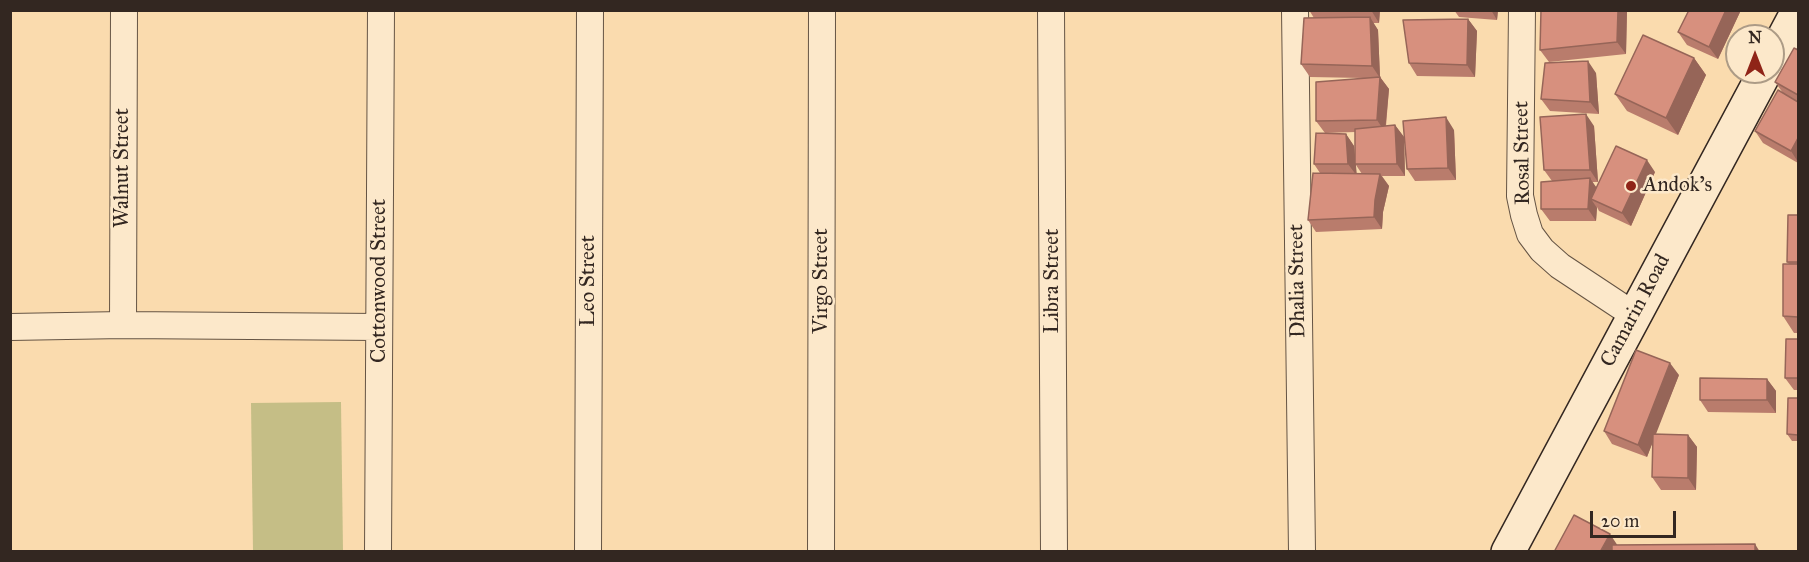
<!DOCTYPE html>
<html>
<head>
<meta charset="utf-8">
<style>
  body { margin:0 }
  #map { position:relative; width:1809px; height:562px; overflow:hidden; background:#fadbae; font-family:"IM FELL Great Primer",serif }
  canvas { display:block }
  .frame { position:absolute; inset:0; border:12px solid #332721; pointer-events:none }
  .north { position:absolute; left:1725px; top:24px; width:60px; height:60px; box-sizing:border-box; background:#fce8ca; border:2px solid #ac9b86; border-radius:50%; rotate:0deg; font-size:16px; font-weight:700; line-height:24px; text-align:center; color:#332721 }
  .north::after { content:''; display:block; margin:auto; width:21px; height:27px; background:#8f2418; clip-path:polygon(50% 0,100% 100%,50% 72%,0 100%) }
  .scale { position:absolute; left:1590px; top:511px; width:86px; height:27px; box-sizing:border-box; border:3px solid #332721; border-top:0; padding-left:8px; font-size:18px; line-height:21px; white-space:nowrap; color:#332721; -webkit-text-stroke:4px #fce8ca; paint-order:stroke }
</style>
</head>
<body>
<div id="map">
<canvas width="1809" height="562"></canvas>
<div class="frame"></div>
<div class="north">N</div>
<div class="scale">20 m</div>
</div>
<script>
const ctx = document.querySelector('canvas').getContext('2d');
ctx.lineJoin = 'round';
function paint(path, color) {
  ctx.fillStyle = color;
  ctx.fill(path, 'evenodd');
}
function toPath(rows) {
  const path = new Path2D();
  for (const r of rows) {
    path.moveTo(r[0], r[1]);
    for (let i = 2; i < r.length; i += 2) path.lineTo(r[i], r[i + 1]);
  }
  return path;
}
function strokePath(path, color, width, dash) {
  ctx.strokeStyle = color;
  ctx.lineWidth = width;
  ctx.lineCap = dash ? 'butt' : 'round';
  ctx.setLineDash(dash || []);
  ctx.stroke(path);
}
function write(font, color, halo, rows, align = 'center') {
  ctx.font = font + ' "IM FELL Great Primer",serif';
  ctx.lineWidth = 5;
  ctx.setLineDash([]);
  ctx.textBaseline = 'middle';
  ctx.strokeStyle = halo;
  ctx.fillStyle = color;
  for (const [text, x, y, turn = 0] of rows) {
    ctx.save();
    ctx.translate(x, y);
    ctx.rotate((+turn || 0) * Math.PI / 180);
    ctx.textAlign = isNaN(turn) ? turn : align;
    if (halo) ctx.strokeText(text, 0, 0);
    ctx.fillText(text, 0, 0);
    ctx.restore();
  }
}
paint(toPath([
  [341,402,343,551,253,551,251,403]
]), '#c5be86');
const minor = toPath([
  [1051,10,1054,552],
  [1295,10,1302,552],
  [1522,10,1520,196,1524,215,1530,234,1542,250,1560,266,1634,315],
  [123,325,124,10],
  [10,327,123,325,379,327],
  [378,552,381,10],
  [588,552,590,10],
  [821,552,822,10]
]);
const secondary = toPath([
  [1773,58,1798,11],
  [1508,552,1765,72]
]);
strokePath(minor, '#655444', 28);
strokePath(secondary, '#332721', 36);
strokePath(minor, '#fce8ca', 26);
strokePath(secondary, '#fce8ca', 33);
paint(toPath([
  [1309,10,1380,10,1379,23,1373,23,1378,30,1380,77,1389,89,1386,126,1395,125,1404,137,1405,176,1382,176,1389,186,1383,212,1382,229,1316,232,1308,220,1320,173,1314,164,1346,134,1354,146,1355,160,1355,132,1325,133,1316,121,1363,78,1310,77,1301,64,1314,18],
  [1356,165,1362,174,1356,174],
  [1454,10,1498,10,1497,20,1459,17],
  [1627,10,1626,54,1549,62,1540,50],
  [1689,10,1741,10,1718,59,1687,45,1678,32],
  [1468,19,1477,31,1475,77,1417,76,1409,63],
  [1798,50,1798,163,1763,143,1755,131,1783,93,1775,82],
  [1694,58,1706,75,1678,135,1627,111,1615,94],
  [1596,73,1599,114,1550,111,1541,99],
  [1594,126,1598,182,1592,182,1596,187,1655,172,1631,226,1599,211,1597,207,1596,221,1550,221,1541,209,1552,181,1544,170],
  [1454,130,1456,180,1415,181,1407,169],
  [1798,215,1798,333,1794,333,1783,316,1789,264,1787,262],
  [1798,339,1798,390,1794,390,1785,378],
  [1679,375,1655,434,1688,435,1697,447,1696,490,1661,490,1652,477,1653,441,1647,457,1612,444,1604,431],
  [1767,379,1776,391,1776,413,1708,412,1700,400],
  [1798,398,1798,441,1792,441,1787,434]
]), '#b97c6c');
paint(toPath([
  [1371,10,1380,10,1379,23],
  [1491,10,1498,10,1497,20],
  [1618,10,1627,10,1626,54,1617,42],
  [1726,10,1741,10,1718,59,1709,47],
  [1370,17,1378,30,1380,77,1389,89,1385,132,1377,120,1380,78,1372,66],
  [1468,19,1477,31,1475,77,1467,65],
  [1694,58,1706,75,1678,135,1666,118],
  [1588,61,1596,73,1599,114,1590,102],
  [1586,114,1594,126,1598,182,1590,170],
  [1446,117,1454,130,1456,180,1448,168],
  [1395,125,1404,137,1405,176,1397,164],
  [1346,134,1354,146,1357,176,1348,164],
  [1798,138,1798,162,1791,151],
  [1647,160,1655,172,1631,226,1622,213],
  [1380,174,1389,186,1383,212,1382,229,1374,217,1375,200],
  [1590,178,1598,190,1591,199,1597,208,1596,221,1588,209],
  [1670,363,1679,375,1647,457,1638,445],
  [1767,379,1776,391,1776,413,1767,400],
  [1688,435,1697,447,1696,490,1688,478],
  [1610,534,1622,552,1600,552],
  [1755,544,1760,552,1755,552]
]), '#966558');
const building = toPath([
  [1541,10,1618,10,1617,42,1540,50,1541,10],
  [1689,10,1726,10,1709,47,1678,32,1689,10],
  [1370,17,1372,66,1301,64,1304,18,1370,17],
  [1468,19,1467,65,1409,63,1403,20,1468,19],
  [1643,35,1694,58,1666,118,1615,94,1643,35],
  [1794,48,1798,50,1798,95,1775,82,1794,48],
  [1588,61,1590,102,1541,99,1545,63,1588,61],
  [1380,77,1377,120,1316,121,1316,82,1380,77],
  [1778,90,1798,102,1798,138,1791,151,1755,131,1778,90],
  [1586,114,1590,170,1544,170,1540,117,1586,114],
  [1446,117,1448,168,1407,169,1403,121,1446,117],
  [1395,125,1397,164,1355,164,1355,129,1395,125],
  [1316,133,1346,134,1348,164,1314,164,1316,133],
  [1616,146,1647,160,1622,213,1591,199,1616,146],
  [1313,173,1380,174,1375,200,1374,217,1308,220,1313,173],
  [1590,178,1588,209,1541,209,1541,182,1590,178],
  [1788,215,1798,215,1798,262,1787,262,1788,215],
  [1783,264,1798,264,1798,317,1783,316,1783,264],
  [1786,339,1798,339,1798,378,1785,378,1786,339],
  [1636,350,1670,363,1638,445,1604,431,1636,350],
  [1700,378,1767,379,1767,400,1700,400,1700,378],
  [1788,398,1798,398,1798,435,1787,434,1788,398],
  [1653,434,1688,435,1688,478,1652,477,1653,434],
  [1574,515,1610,534,1600,552,1554,552,1574,515],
  [1755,544,1755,552,1612,552,1612,545,1755,544]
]);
paint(building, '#d7907e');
strokePath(building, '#966558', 1.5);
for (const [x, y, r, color] of [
  [1631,186,6,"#8f2418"]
]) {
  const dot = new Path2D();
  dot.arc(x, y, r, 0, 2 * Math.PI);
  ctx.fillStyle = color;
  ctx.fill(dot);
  strokePath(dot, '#fce8ca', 2);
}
write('21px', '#332721', '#fce8ca', [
  ["Rosal Street",1523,153,-91],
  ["Walnut Street",123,168,-90],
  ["Cottonwood Street",380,281,-90],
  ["Leo Street",589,281,-90],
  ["Virgo Street",822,281,-90],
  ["Libra Street",1053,281,-90],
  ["Dhalia Street",1298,281,-91],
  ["Camarin Road",1636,311,-62]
]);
write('21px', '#332721', '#fce8ca', [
  ["Andok's",1643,186]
], 'left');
</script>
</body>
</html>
